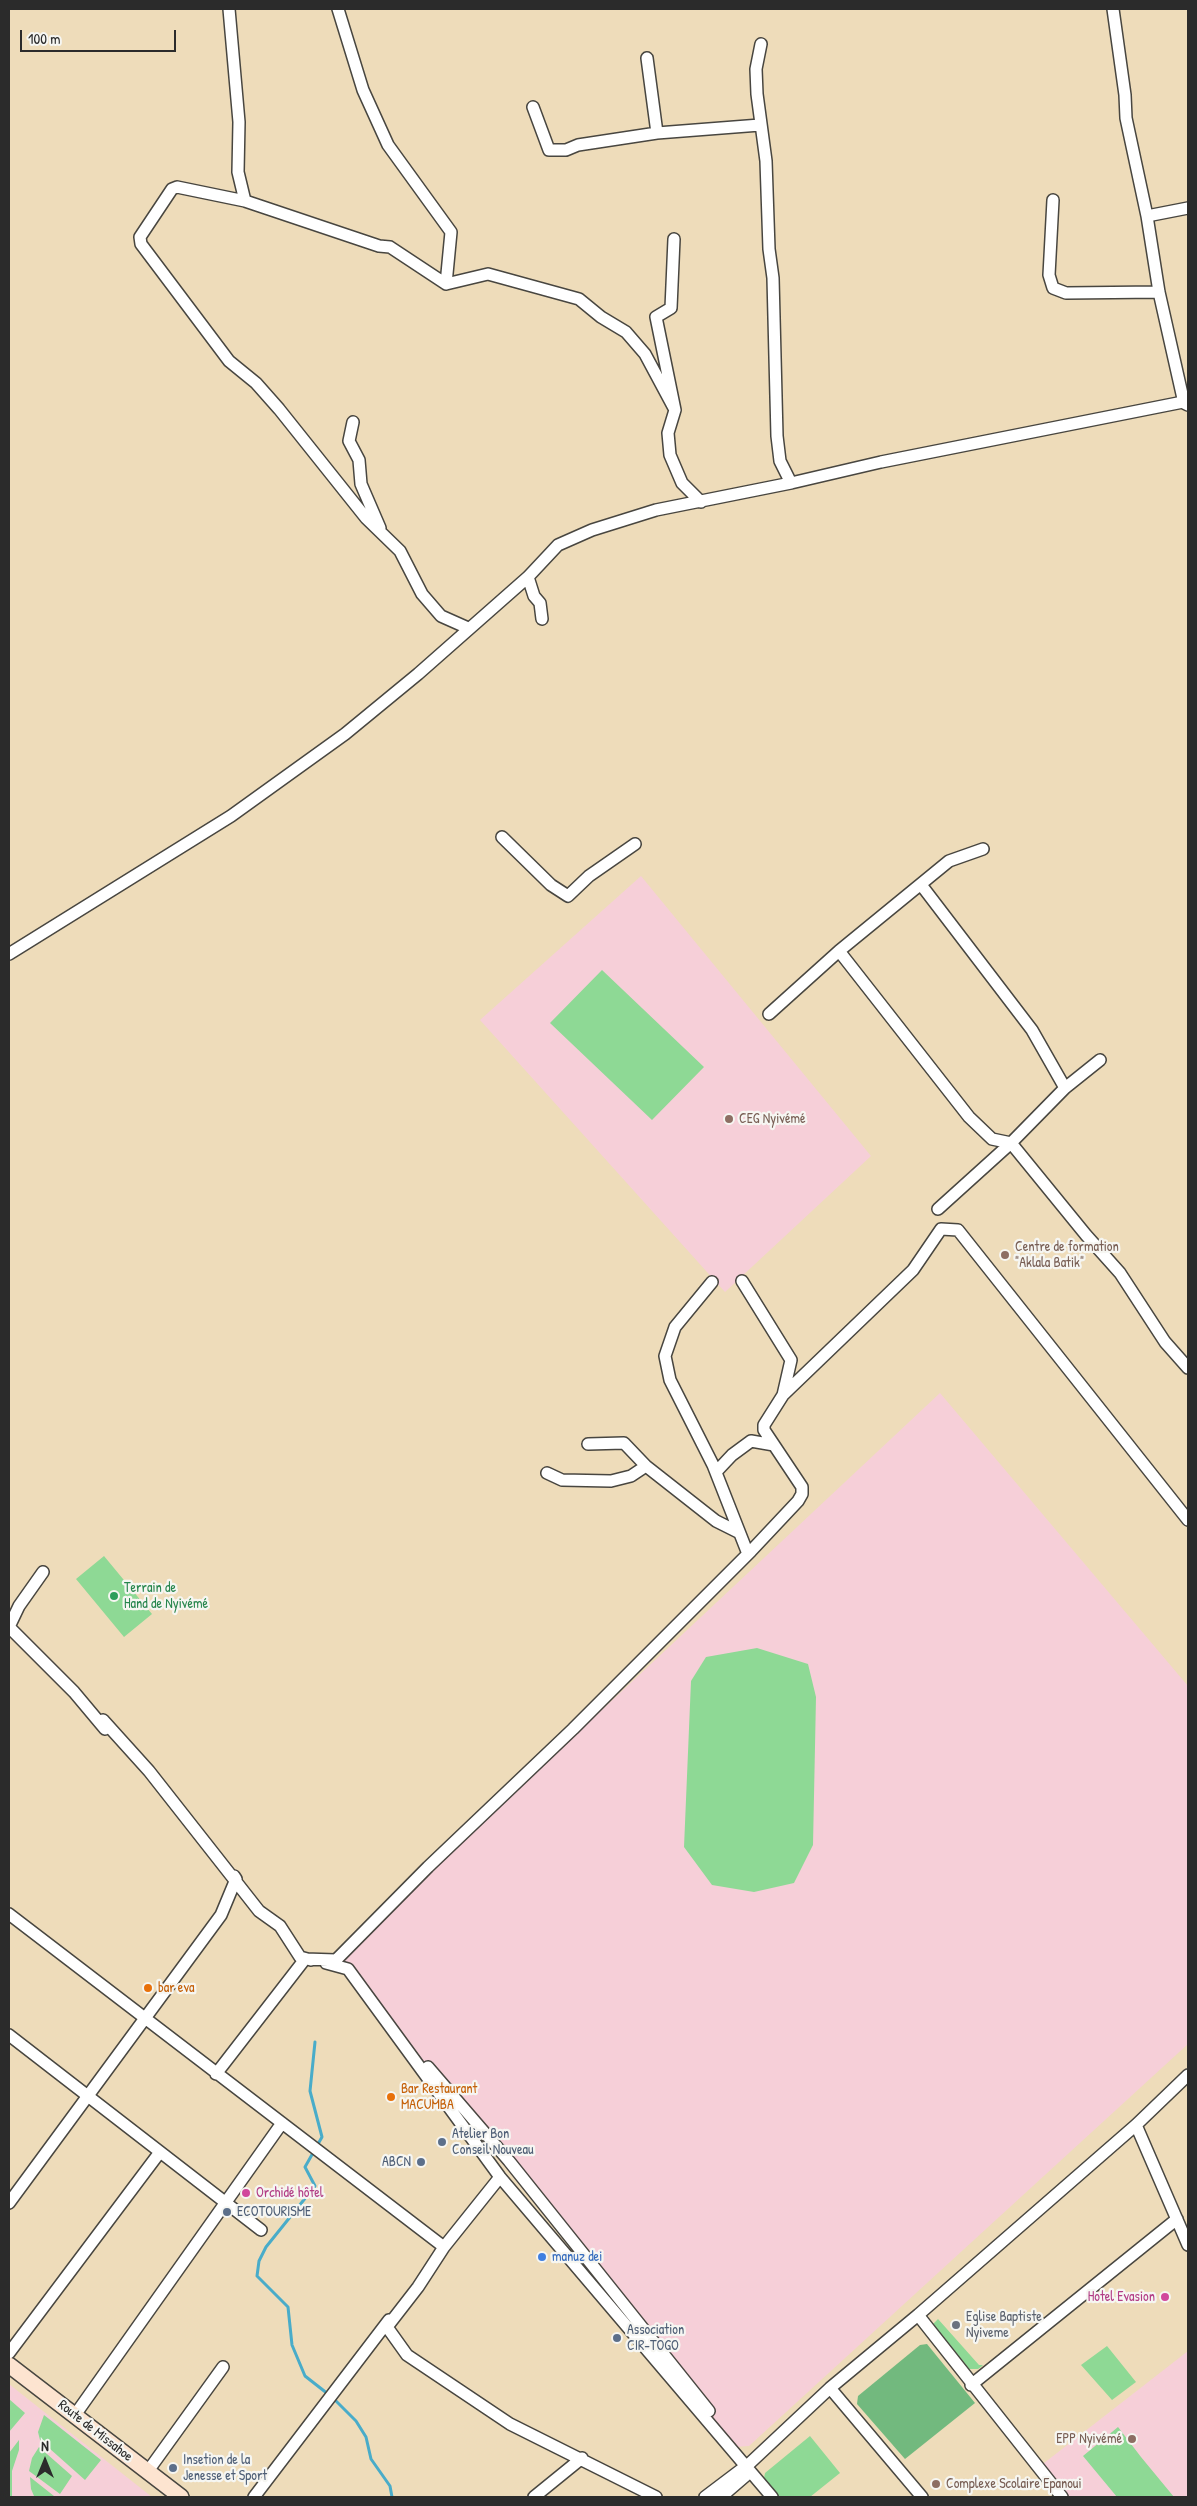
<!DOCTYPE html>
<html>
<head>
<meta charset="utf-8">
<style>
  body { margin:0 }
  #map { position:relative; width:1197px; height:2506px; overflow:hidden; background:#eedcba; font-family:"Patrick Hand",sans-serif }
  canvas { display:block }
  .frame { position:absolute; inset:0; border:10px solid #2b2b2b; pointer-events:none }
  .north { position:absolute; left:20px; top:2436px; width:50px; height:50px; -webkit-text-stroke:4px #f6f6f2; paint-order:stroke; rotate:0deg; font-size:14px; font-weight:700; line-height:20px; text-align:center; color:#2b2b2b }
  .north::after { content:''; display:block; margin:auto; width:18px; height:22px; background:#2b2b2b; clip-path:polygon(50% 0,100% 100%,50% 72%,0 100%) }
  .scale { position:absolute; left:20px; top:30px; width:156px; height:22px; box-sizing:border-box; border:2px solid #2b2b2b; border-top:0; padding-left:6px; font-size:15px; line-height:18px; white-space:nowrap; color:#2b2b2b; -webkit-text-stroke:4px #f6f6f2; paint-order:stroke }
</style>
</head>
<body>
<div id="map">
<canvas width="1197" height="2506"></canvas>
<div class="frame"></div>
<div class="north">N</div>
<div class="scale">100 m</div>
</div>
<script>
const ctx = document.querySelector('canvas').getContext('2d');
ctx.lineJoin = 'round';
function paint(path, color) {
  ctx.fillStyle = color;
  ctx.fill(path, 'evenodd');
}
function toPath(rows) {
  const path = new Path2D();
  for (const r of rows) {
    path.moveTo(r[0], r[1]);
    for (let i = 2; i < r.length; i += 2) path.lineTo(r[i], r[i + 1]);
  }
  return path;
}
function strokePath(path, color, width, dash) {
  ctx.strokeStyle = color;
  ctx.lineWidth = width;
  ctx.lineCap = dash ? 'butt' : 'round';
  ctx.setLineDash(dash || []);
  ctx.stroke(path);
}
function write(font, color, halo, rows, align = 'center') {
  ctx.font = font + ' "Patrick Hand",sans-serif';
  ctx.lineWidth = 4.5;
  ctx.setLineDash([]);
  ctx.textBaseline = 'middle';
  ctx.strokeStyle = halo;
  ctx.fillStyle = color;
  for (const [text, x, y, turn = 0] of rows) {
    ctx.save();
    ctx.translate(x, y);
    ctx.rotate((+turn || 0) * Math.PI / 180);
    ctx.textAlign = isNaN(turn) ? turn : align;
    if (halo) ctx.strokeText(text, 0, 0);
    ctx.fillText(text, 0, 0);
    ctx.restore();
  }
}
paint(toPath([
  [641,876,871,1156,725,1292,480,1020],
  [940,1393,1188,1686,1188,2044,749,2446,735,2447,335,1960],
  [1188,2351,1188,2497,1064,2497,1039,2467],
  [9,2384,43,2411,152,2497,9,2497]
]), '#f6cfd8');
paint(toPath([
  [602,970,704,1067,652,1120,550,1023],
  [104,1556,152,1614,124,1637,76,1579],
  [757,1648,808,1664,816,1697,813,1845,794,1883,754,1892,712,1885,684,1847,691,1681,706,1657],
  [938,2319,979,2365,983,2365,981,2367,978,2369,969,2369,933,2324],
  [1107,2346,1136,2382,1112,2400,1081,2365],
  [9,2399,25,2413,9,2432],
  [44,2415,101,2460,85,2480,40,2440,38,2432],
  [1118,2427,1141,2457,1174,2497,1117,2497,1083,2456],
  [810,2436,840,2473,810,2497,779,2497,764,2478,765,2473],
  [19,2440,19,2450,12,2471,12,2497,9,2497,9,2453],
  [39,2447,72,2476,60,2494,29,2471,32,2458],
  [30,2477,54,2496,53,2497,34,2496,31,2489]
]), '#8ed995');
paint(toPath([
  [927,2344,975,2403,905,2459,857,2404,858,2396,920,2345]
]), '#72b97e');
strokePath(toPath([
  [315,2042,310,2091,322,2137,305,2167,315,2186,266,2247,259,2261,257,2276,288,2307,292,2345,305,2376,328,2394],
  [333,2398,356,2421,366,2437,371,2459,390,2486,392,2497]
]), '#49acc9', 3);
const street = toPath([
  [229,9,239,122,238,172,245,201],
  [338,9,363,90,388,145,451,232,446,284,488,274,579,299,601,317,626,332,645,354,675,410],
  [1113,9,1125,95,1126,118,1147,216,1159,292,1184,403,1188,405],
  [761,44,756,69,757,94,766,161,769,249,773,278,777,436,780,461,791,483],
  [647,58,657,133,760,125],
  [533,107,549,150,566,150,578,145,657,133],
  [1053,200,1049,275,1053,288,1066,293,1159,292],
  [1147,216,1188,208],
  [674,239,671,308,656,317,675,410,668,433,670,455,682,483,701,502],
  [446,284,390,247,379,246,245,201,177,187,172,189,140,237,141,244,229,361,256,383,279,409,366,518,400,551,422,594,441,616,468,628],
  [353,422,349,441,359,460,361,484,380,528],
  [528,577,534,596,540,603,542,619],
  [502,837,551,885,568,896,589,876,635,844],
  [922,886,1032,1030,1065,1088],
  [839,951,969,1117,992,1139,1011,1143,1086,1235,1120,1273,1165,1342,1188,1368],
  [9,954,231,816,345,734,418,674,528,577,558,545,592,530,656,510,791,483,881,462,1188,401],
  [769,1014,839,951,949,861,983,849],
  [938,1209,1011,1143,1065,1088,1100,1060],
  [742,1281,791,1360,783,1395],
  [712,1282,675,1327,665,1356,670,1380,713,1465,748,1554],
  [588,1444,624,1443,646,1466],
  [716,1472,732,1455,751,1441,774,1445],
  [547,1473,562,1480,611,1481,631,1476,646,1466,716,1521,738,1532],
  [9,1627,74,1692,105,1729],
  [9,1627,19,1606,43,1572],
  [103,1720,149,1771,259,1911,280,1926,300,1957,311,1960],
  [9,1914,444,2247],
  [326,1963,348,1969,500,2177,772,2497],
  [9,2035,261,2230],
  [428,2067,509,2161,709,2411],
  [216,2074,305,1959,336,1960,428,1867,573,1729,751,1551,798,1501,802,1494,802,1487,764,1430,764,1425,783,1395,913,1270,941,1229,958,1230,1188,1520],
  [1136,2125,1188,2245],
  [500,2177,444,2247,418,2287,387,2327,407,2355,510,2424,656,2497],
  [9,2203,221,1915,236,1879,234,1876],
  [918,2315,1062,2497],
  [9,2353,160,2152],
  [971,2385,1177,2219],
  [830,2388,922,2497],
  [75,2415,282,2123],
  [148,2471,223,2367],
  [254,2497,389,2320],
  [534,2497,582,2458],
  [705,2497,750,2463,830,2388,918,2315,1136,2125,1188,2075],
  [721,2497,750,2472]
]);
const secondary = toPath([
  [9,2365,181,2497]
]);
strokePath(street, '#484640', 14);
strokePath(secondary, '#484640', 18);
strokePath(street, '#fff', 11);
strokePath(secondary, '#fde4d0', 15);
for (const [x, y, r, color] of [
  [729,1119,5,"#8d6e63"],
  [1005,1255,5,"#8d6e63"],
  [114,1596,5,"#2e9e5b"],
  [148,1988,5,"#e8710a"],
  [391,2097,5,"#e8710a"],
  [442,2142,5,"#5c6f8a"],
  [421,2162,5,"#5c6f8a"],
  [246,2193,5,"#d1479c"],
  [227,2212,5,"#5c6f8a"],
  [542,2257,5,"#3f7fe0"],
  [1165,2297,5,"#d1479c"],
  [956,2325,5,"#6b7280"],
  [617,2338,5,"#5c6f8a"],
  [1132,2439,5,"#8d6e63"],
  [173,2468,5,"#5c6f8a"],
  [936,2484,5,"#8d6e63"]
]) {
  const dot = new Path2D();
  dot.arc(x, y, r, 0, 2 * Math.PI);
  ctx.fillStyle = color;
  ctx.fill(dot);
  strokePath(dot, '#f6f6f2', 2);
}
write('14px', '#785e54', '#f6f6f2', [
  ["CEG Nyivémé",739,1119],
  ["Centre de formation",1015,1247],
  ["\"Aklala Batik\"",1015,1263],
  ["EPP Nyivémé",1122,2439,"right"],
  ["Complexe Scolaire Epanoui",946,2484]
], 'left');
write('14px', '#27864d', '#f6f6f2', [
  ["Terrain de",124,1588],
  ["Hand de Nyivémé",124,1604]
], 'left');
write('14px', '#c56008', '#f6f6f2', [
  ["bar eva",158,1988],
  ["Bar Restaurant",401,2089],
  ["MACUMBA",401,2105]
], 'left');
write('14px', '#4e5e75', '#f6f6f2', [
  ["Atelier Bon",452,2134],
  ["Conseil Nouveau",452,2150],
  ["ABCN",411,2162,"right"],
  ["ECOTOURISME",237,2212],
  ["Association",627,2330],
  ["CIR-TOGO",627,2346],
  ["Insetion de la",183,2460],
  ["Jenesse et Sport",183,2476]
], 'left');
write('14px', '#b23c85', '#f6f6f2', [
  ["Orchidé hôtel",256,2193],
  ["Hotel Evasion",1155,2297,"right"]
], 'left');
write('14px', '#366cbe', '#f6f6f2', [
  ["manuz dei",552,2257]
], 'left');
write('14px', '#5b616d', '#f6f6f2', [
  ["Eglise Baptiste",966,2317],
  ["Nyiveme",966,2333]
], 'left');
write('14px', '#2b2b2b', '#f6f6f2', [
  ["Route de Missahoe",95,2431,38]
]);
</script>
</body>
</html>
